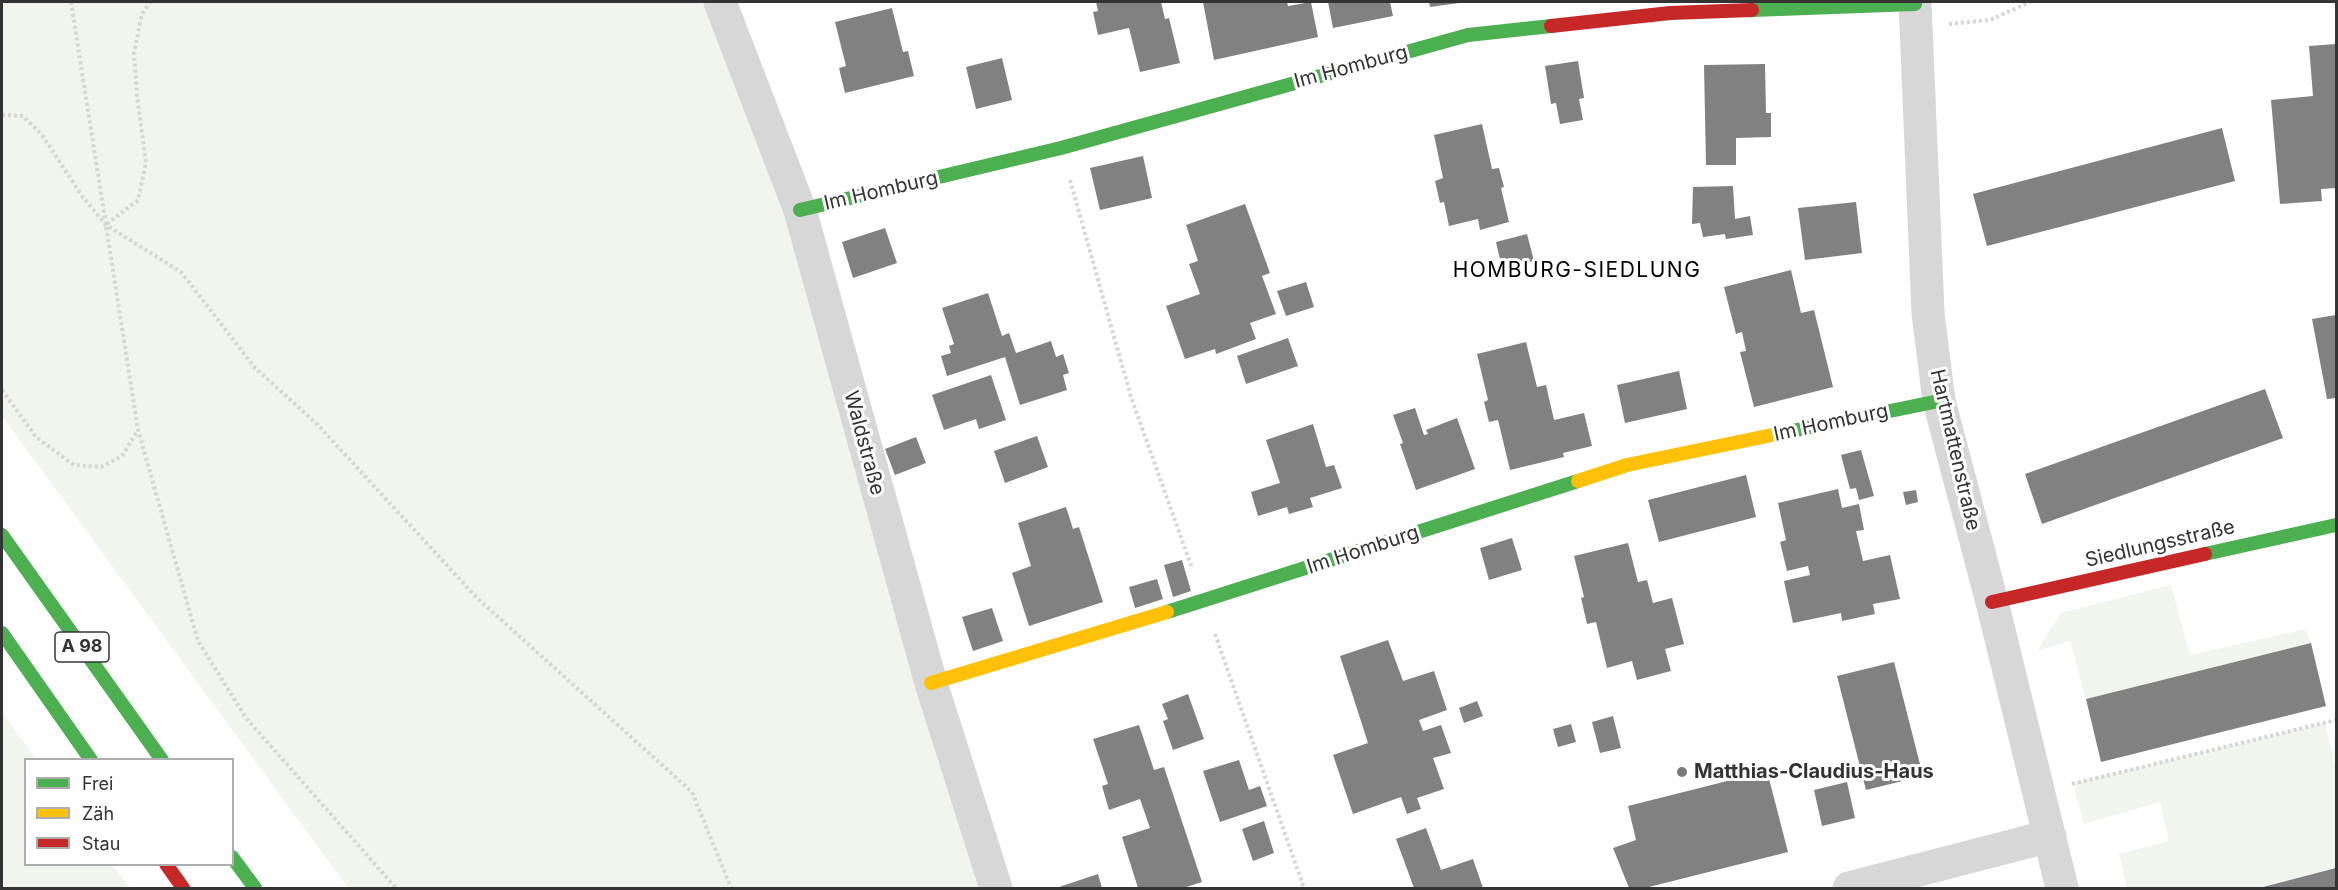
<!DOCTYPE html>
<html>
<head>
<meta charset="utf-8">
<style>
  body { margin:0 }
  #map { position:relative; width:2338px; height:890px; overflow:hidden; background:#fff; font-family:Inter,sans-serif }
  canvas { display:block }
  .frame { position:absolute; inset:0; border:3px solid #333; pointer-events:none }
  .legend { position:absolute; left:24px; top:758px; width:210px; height:108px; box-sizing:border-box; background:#fff; border:2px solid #adadad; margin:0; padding:8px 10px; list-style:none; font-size:18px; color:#333 }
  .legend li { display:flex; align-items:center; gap:12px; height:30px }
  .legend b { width:30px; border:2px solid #adadad }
</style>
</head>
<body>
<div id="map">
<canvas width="2338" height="890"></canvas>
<div class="frame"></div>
<ul class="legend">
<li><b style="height:8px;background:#4caf50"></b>Frei</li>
<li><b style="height:8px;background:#ffc107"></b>Zäh</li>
<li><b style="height:8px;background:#c62828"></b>Stau</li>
</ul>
</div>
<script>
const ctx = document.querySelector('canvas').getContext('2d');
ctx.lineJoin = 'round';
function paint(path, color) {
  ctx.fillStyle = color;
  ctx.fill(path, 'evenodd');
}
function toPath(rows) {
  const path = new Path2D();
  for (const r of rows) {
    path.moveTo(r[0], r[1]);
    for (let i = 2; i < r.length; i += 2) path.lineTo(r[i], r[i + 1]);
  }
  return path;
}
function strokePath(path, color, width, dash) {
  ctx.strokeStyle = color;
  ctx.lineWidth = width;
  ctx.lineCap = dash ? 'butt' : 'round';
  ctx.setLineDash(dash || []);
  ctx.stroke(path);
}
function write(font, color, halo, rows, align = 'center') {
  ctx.font = font + ' Inter,sans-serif';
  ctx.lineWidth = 6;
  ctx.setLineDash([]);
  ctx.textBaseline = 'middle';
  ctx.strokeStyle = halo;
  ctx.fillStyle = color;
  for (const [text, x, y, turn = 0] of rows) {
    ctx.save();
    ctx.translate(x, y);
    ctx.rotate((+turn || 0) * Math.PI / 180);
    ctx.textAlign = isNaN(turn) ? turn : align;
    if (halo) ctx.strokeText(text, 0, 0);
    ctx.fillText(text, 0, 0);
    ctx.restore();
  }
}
paint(toPath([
  [2,2,703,2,794,234,985,888,348,888,2,416],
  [2171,585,2190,655,2306,629,2311,643,2086,699,2070,641,2037,651,2061,613],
  [2,712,36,759,26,760,26,864,113,865,130,888,2,888],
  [2325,723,2336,769,2336,868,2256,888,2127,888,2119,854,2169,841,2160,802,2084,824,2073,783]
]), '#f1f5ed');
paint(toPath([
  [1096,2,1161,2,1165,19,1169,18,1180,63,1140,72,1129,28,1098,35,1093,12,1098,11],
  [1203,2,1287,2,1288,6,1311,2,1318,37,1214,60],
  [1328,2,1390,2,1393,16,1333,28],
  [1429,2,1459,2,1459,3,1430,7],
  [892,8,903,52,908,51,914,76,845,93,839,68,846,66,835,22],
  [2336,44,2336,188,2321,189,2322,201,2280,204,2271,100,2313,96,2309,46],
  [1002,58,1012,100,976,109,966,67],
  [1578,61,1584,98,1579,99,1583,120,1560,124,1556,103,1551,104,1545,66],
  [1765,64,1766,113,1771,113,1771,137,1736,138,1736,165,1706,165,1704,65],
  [1482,124,1492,169,1499,168,1504,187,1501,188,1509,222,1480,230,1478,219,1449,226,1444,202,1440,203,1435,181,1443,178,1434,135],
  [2222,128,2235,181,1987,246,1973,194],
  [1143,156,1152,198,1100,210,1090,168],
  [1733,186,1735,219,1750,216,1753,235,1726,239,1725,234,1703,237,1700,223,1692,224,1693,187],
  [1856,202,1862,253,1805,260,1798,208],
  [1245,204,1270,273,1262,276,1276,314,1250,323,1256,339,1216,354,1215,349,1185,359,1166,306,1200,294,1189,264,1198,261,1186,225],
  [885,228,897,263,853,278,842,242],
  [1527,234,1534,261,1502,268,1496,242],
  [1791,270,1801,313,1814,310,1833,387,1754,407,1740,352,1746,351,1742,332,1736,334,1724,287],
  [1306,282,1314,307,1286,316,1277,291],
  [988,293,1002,336,1009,333,1016,353,1051,341,1056,357,1063,354,1069,373,1063,375,1067,390,1020,405,1005,357,947,376,941,356,951,353,949,346,954,344,942,308],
  [2336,315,2336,398,2327,399,2312,319],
  [1288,338,1298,366,1246,384,1237,356],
  [1526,342,1537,387,1546,385,1554,420,1584,413,1592,446,1563,453,1564,457,1510,470,1498,420,1489,422,1484,402,1488,400,1477,354],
  [1679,371,1687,409,1625,423,1617,385],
  [991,375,1006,420,979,429,976,419,944,430,932,395],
  [2265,389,2283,438,2042,524,2025,474],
  [1415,408,1424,435,1428,434,1426,430,1457,418,1475,469,1416,490,1400,444,1403,443,1393,415],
  [1313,424,1326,467,1334,465,1342,488,1310,498,1313,507,1289,514,1287,507,1258,516,1251,492,1280,483,1266,440],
  [1037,436,1048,467,1005,483,994,451],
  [916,437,926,463,895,475,885,449],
  [1861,450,1874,496,1859,500,1856,488,1850,489,1841,455],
  [1746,475,1756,517,1659,542,1648,500],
  [1838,489,1842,508,1859,504,1864,530,1856,531,1863,561,1890,555,1900,599,1873,604,1875,614,1842,621,1841,613,1793,623,1784,581,1810,575,1808,566,1787,571,1780,542,1786,540,1778,503],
  [1916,490,1918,502,1906,505,1903,492],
  [1066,507,1073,529,1079,527,1103,602,1029,626,1012,573,1031,566,1018,523],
  [1512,538,1522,570,1489,580,1480,548],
  [1628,543,1638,582,1647,580,1653,603,1672,598,1684,644,1665,649,1671,671,1637,680,1632,661,1607,668,1596,622,1587,624,1581,598,1584,597,1574,556],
  [1182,560,1191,591,1173,597,1164,565],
  [1157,579,1163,599,1135,608,1129,587],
  [992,608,1003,641,973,651,962,617],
  [1388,640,1403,681,1434,671,1447,710,1419,720,1423,731,1441,725,1451,753,1433,758,1444,789,1417,798,1421,809,1407,814,1401,797,1353,814,1333,755,1368,743,1340,656],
  [2311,643,2326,706,2101,762,2086,699],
  [1894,662,1923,776,1866,790,1837,676],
  [1188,694,1204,739,1173,750,1163,721,1168,719,1162,704],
  [1477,701,1483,716,1464,723,1459,708],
  [1613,716,1621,748,1600,753,1592,722],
  [1571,724,1576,742,1558,747,1553,729],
  [1139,725,1154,770,1164,767,1202,882,1183,888,1138,888,1122,837,1150,828,1140,799,1109,810,1102,786,1108,784,1093,739],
  [1239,760,1249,790,1260,786,1267,806,1220,822,1203,771],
  [1767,771,1788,852,1645,888,1629,888,1613,848,1636,840,1628,806],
  [1847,782,1855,818,1822,826,1814,790],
  [1264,821,1274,853,1253,861,1242,829],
  [1426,828,1441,870,1473,859,1483,888,1414,888,1396,839],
  [2336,868,2336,888,2259,888],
  [1098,874,1102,888,1056,888]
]), '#818181');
strokePath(toPath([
  [71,2,138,430,198,641,246,718,396,888],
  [1949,24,1990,20,2030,2],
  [2,115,23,116,42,135,82,196,106,225,181,272,255,368,316,423,477,598,692,792,731,888],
  [1070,180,1131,397,1192,568],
  [107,224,138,200,146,163,137,95,134,53,142,14,150,2],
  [2,390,36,437,74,465,101,467,122,456,138,430],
  [1215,634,1304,888],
  [2072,784,2336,720]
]), '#d6d6d6', 4, [3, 3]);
strokePath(toPath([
  [720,2,800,210,931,683,996,888],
  [1915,2,1928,313,1939,401,1992,602,2062,888],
  [1849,888,2050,836]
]), '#d7d7d7', 33);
strokePath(toPath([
  [1752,10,1915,4],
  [800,210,1061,148,1468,35,1551,26],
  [1777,434,1939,401],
  [2,535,162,760],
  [2205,554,2336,525],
  [1167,612,1578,481],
  [2,633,91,760],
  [232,857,255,888]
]), '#4caf50', 14);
strokePath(toPath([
  [1578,481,1627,465,1777,434],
  [931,683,1167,612]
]), '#ffc107', 14);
strokePath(toPath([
  [1551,26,1670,13,1752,10],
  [1992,602,2205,554],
  [166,864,183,888]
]), '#c62828', 14);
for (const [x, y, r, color] of [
  [1682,772,6,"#7a7a7a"]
]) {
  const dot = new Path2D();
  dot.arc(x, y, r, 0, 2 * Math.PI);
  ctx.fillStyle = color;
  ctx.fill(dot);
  strokePath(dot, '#fff', 2);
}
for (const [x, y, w] of [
  [82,647,54]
]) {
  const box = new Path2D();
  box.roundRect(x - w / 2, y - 15, w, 30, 4.5);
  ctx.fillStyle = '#fff';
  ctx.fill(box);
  strokePath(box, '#333', 1.5);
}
write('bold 18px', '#333', null, [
  ["A 98",82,647]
]);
write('20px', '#333', '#fff', [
  ["Im Homburg",1351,67,-15],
  ["Im Homburg",881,191,-13],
  ["Im Homburg",1831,423,-12],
  ["Waldstraße",864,443,75],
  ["Hartmattenstraße",1955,450,77],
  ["Siedlungsstraße",2160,544,-13],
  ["Im Homburg",1363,550,-18]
]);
write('bold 20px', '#333', '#fff', [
  ["Matthias-Claudius-Haus",1694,772]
], 'left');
ctx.letterSpacing = '1.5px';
write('21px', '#000', '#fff', [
  ["HOMBURG-SIEDLUNG",1577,271]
]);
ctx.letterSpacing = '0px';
</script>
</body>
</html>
